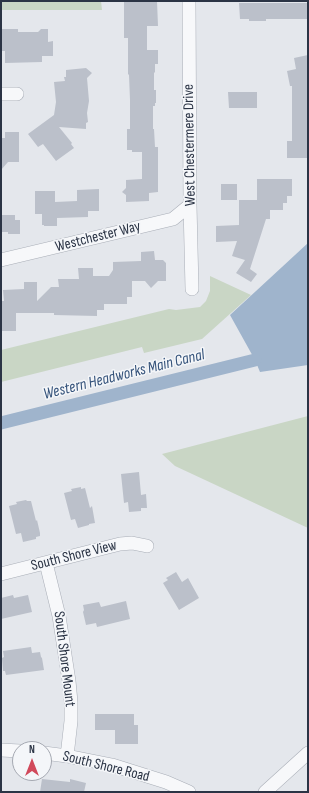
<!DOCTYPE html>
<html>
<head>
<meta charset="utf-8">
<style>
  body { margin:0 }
  #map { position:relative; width:309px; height:793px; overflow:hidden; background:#e4e7ec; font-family:"Sofia Sans Condensed",sans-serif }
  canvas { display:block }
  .frame { position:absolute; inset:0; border:2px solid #2b3445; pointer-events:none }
  .north { position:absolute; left:12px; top:741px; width:40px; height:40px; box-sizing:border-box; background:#f4f6f9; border:1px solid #a4a8b1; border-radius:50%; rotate:0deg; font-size:11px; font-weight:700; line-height:16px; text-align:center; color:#2b3445 }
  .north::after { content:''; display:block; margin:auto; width:14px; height:18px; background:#d1495b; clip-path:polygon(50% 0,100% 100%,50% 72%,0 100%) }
</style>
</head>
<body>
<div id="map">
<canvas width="309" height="793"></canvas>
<div class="frame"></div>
<div class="north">N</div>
</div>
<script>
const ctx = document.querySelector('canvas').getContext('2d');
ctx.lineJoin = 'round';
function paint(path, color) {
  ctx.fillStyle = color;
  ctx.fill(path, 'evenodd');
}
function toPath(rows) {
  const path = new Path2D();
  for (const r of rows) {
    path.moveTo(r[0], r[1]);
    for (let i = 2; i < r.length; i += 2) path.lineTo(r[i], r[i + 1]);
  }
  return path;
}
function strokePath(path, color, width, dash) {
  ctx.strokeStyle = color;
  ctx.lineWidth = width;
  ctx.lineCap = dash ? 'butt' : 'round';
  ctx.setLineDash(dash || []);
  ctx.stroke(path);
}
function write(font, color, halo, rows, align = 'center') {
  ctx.font = font + ' "Sofia Sans Condensed",sans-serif';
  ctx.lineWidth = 3;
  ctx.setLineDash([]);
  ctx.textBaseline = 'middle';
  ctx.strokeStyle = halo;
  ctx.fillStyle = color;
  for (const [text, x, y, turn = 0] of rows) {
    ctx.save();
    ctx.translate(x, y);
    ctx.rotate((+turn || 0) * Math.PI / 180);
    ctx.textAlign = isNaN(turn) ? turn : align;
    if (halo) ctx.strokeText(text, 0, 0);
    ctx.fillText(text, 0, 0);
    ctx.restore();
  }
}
paint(toPath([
  [1,1,101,1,102,10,1,10],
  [210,276,251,295,202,339,144,353,142,347,1,382,1,350,169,309,176,310,200,307,206,301,210,291],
  [308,416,308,528,175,466,162,454]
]), '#c9d6c5');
paint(toPath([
  [308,243,308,365,260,372,255,360,230,315]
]), '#9fb4cc');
strokePath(toPath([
  [1,423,255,360]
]), '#9fb4cc', 13);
paint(toPath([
  [124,1,157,1,158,26,147,26,147,50,158,50,158,64,155,64,155,72,154,73,154,90,156,90,156,103,155,103,155,106,153,106,153,129,154,129,155,147,158,147,158,192,149,193,149,201,126,202,126,195,122,192,126,188,126,180,142,179,142,152,132,152,132,150,127,150,127,129,130,129,130,100,129,75,128,74,128,38,124,38],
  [239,3,308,3,308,19,266,19,266,21,249,21,249,19,240,19],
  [1,29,18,29,18,32,38,32,41,29,48,29,48,42,53,41,53,56,42,56,42,62,5,63,5,51,1,51],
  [308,55,308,158,287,158,287,141,292,141,292,86,290,86,287,71,296,69,294,58],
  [86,68,92,73,87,78,89,101,87,113,88,122,86,123,86,129,59,127,72,143,71,144,74,148,56,161,43,144,38,147,28,134,54,115,56,102,54,82,65,81,64,77,66,77,66,70],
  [228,92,257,92,257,108,229,108],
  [5,132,19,132,19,162,8,162,1,170,1,138,5,138],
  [257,179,292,179,292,196,287,196,287,203,283,203,283,210,270,210,270,219,266,219,250,269,257,274,251,282,236,273,245,260,232,256,237,241,216,242,216,226,239,225,239,200,257,200],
  [221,184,237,184,237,200,221,200],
  [99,189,99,211,88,211,88,217,57,218,57,226,44,226,44,225,42,225,42,214,35,214,35,191,55,191,55,202,77,201,77,190],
  [1,215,15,215,15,220,20,220,20,234,8,234,8,232,1,232],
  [154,251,155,260,163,260,166,263,166,281,158,281,151,288,145,281,132,281,132,297,127,297,127,304,104,304,104,310,97,310,97,316,54,315,54,313,16,313,16,331,1,331,1,301,4,301,3,290,24,289,24,282,37,282,37,301,51,287,59,287,58,279,79,279,78,268,93,268,93,276,109,276,113,270,113,262,141,261,141,252],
  [139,472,141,495,146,494,147,508,141,508,141,511,129,512,128,502,124,503,121,474],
  [81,487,81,489,85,488,90,508,92,506,95,523,89,524,89,525,78,528,75,519,71,520,64,493,72,491,71,489],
  [26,500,27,501,31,501,36,521,37,520,40,533,40,536,36,537,36,539,23,542,21,533,16,534,9,506,17,504,16,502],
  [176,572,182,582,188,578,199,598,179,610,163,583,168,580,166,578],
  [13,595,14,598,28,595,32,612,1,619,1,598],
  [126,601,130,619,97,627,96,623,86,625,83,612,84,610,83,605,99,602,101,607],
  [31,647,32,653,40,652,41,657,42,658,44,670,6,675,5,671,3,671,2,658,4,657,3,651],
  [95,714,134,714,134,725,138,725,138,744,115,744,115,730,95,730],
  [42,779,70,782,70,779,86,783,84,792,40,792]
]), '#bbc0ca');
const minor = toPath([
  [189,1,190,205,192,289],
  [1,94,17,94],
  [1,260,173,219,190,205],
  [46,563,59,616,69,681,71,702,71,721,67,756],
  [1,574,120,544,132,543,147,546],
  [1,750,20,751],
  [44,753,67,756,112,765,166,782,189,792],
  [265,792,308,753]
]);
strokePath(minor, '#a9aeb7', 14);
strokePath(minor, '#f7f8fa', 13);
write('15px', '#2b3445', '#f4f6f9', [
  ["West Chestermere Drive",190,145,-91],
  ["Westchester Way",98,237,-14],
  ["South Shore View",74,556,-14],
  ["South Shore Mount",64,659,83],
  ["South Shore Road",106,767,14]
]);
write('italic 16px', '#34527a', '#f4f6f9', [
  ["Western Headworks Main Canal",124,375,-14]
]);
</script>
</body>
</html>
